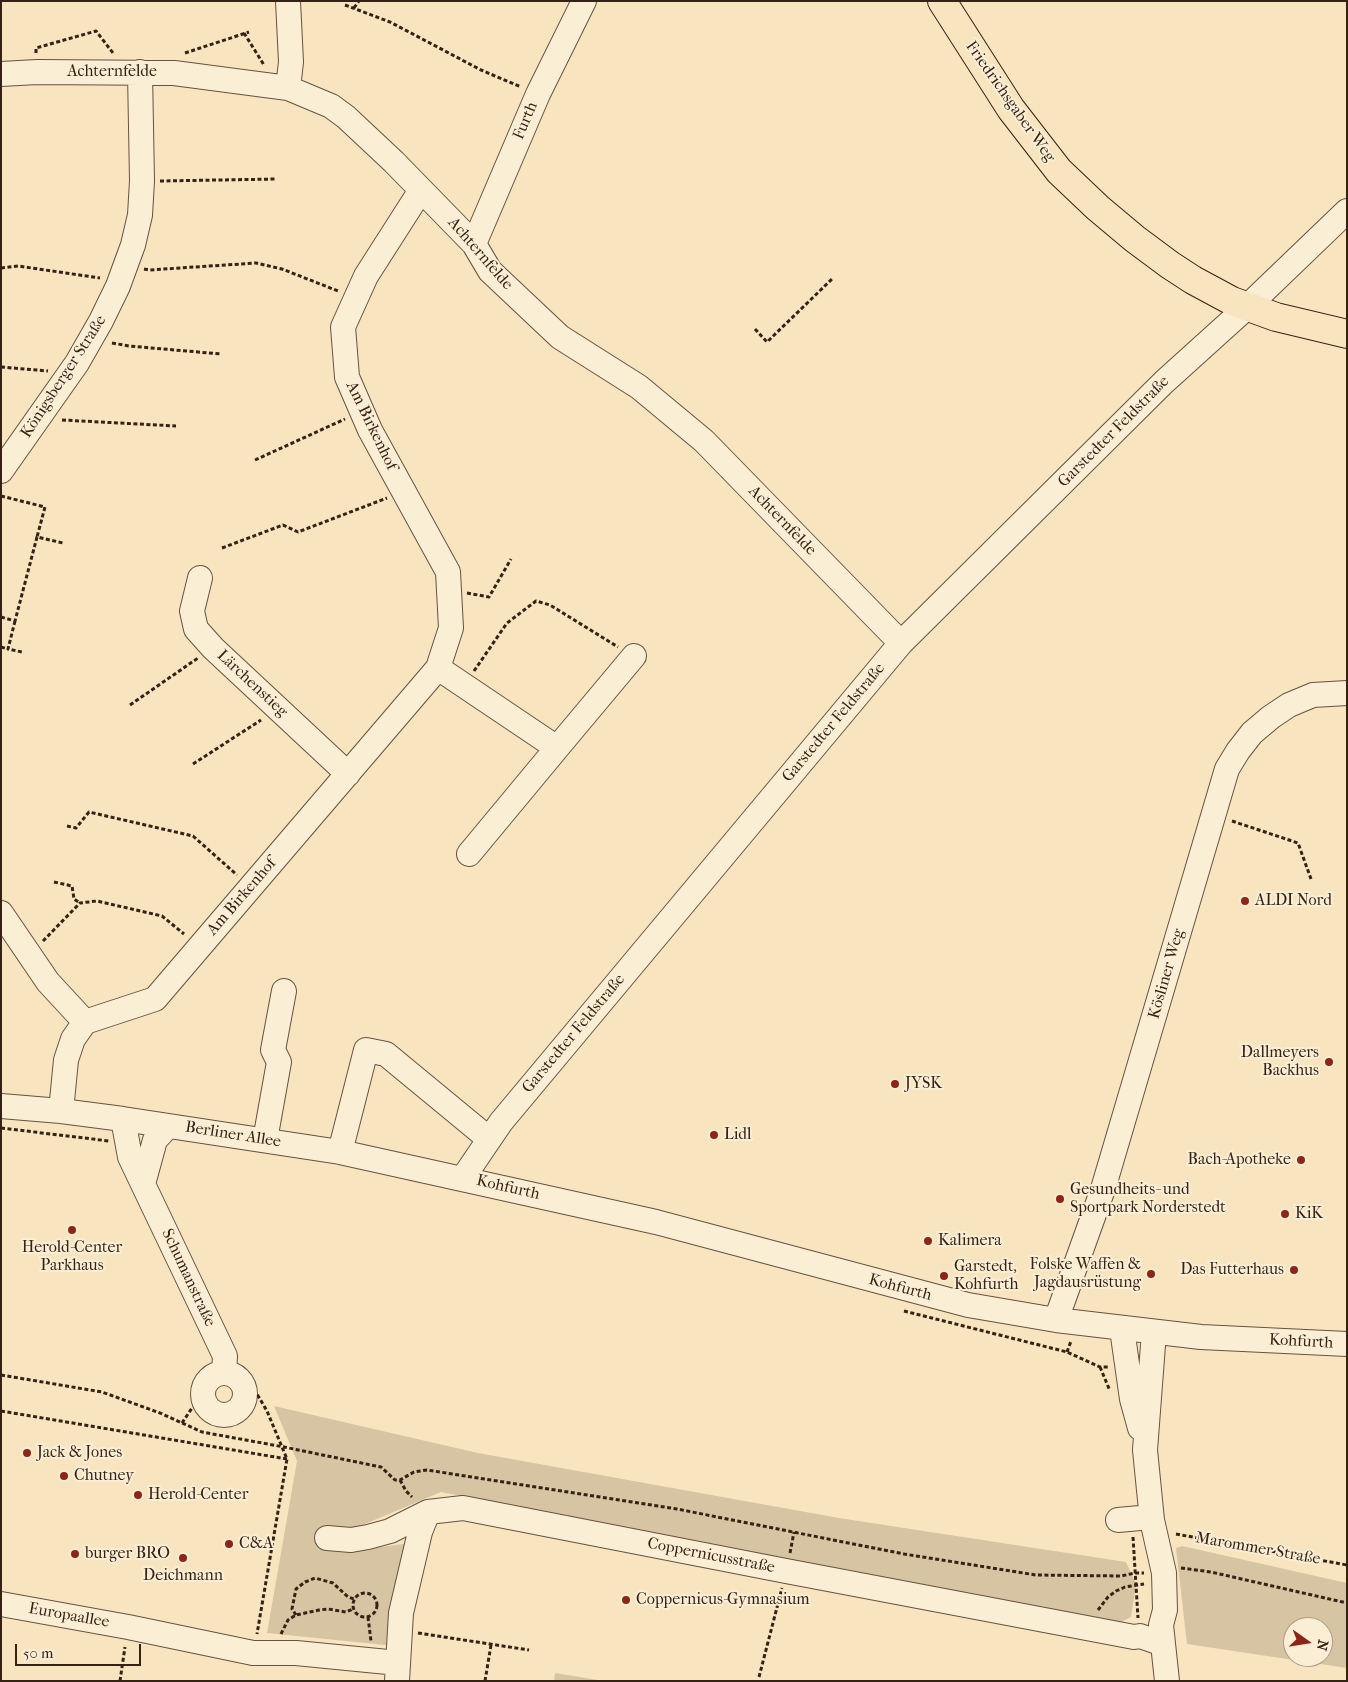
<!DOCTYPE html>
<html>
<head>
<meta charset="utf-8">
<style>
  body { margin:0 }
  #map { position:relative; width:1348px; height:1682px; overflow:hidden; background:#f8e5bf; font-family:"IM FELL French Canon",serif }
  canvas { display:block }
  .frame { position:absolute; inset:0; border:2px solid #362115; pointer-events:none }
  .north { position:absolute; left:1283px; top:1617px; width:50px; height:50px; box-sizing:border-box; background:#faeed5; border:1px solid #ac9c88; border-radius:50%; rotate:103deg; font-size:14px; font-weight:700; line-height:20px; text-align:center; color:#362115 }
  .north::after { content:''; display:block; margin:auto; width:18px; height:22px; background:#8f2418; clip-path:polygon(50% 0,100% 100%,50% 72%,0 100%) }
  .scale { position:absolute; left:15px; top:1644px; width:126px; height:22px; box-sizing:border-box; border:2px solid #362115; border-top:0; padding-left:6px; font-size:15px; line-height:18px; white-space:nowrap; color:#362115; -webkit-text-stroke:4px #faeed5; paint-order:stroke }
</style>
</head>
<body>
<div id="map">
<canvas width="1348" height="1682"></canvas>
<div class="frame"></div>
<div class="north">N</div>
<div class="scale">50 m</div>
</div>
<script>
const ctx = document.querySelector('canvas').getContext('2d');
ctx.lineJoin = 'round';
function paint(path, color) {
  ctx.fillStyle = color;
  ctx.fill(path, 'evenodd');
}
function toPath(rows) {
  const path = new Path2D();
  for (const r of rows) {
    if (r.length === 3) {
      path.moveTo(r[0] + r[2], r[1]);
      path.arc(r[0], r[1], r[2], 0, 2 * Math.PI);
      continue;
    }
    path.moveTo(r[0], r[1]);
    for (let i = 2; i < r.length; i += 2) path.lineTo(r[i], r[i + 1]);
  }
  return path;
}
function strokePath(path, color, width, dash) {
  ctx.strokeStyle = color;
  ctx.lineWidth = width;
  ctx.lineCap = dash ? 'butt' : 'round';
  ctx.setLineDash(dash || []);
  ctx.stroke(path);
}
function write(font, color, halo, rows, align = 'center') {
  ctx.font = font + ' "IM FELL French Canon",serif';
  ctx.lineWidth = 4;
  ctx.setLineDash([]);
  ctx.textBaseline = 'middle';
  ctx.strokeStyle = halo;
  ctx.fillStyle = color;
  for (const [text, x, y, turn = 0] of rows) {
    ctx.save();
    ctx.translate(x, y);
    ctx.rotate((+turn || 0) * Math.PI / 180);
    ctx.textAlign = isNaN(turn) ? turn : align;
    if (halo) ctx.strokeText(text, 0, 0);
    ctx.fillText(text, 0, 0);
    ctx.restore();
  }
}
paint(toPath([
  [274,1406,478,1453,839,1518,1126,1562,1136,1584,1131,1617,1117,1624,441,1492,353,1529,327,1527,322,1549,351,1551,411,1543,395,1646,267,1633,297,1461],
  [1182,1546,1347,1583,1347,1668,1187,1644,1176,1548],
  [1293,1627,1323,1627,1323,1657,1293,1657],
  [555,1673,604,1681,554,1681]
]), '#d7c4a2');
const minor = toPath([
  [1,74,37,72,174,73,288,88,331,106,346,117,394,162,474,244,490,271,560,337,639,387,704,441,901,643],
  [288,88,291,62,288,1],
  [474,244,538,94,584,1],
  [1,471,77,363,101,321,118,286,133,245,140,215,142,181,140,72],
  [200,578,192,611,196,629,213,648,348,774],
  [438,668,557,748,469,854],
  [557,748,634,656],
  [1,913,48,982,85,1022],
  [1,1106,61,1111,123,1119,340,1152,656,1222,968,1305,1056,1320,1201,1337,1347,1344],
  [61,1111,66,1060,73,1039,85,1022,155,999,438,668,451,628,448,572,370,430,347,377,343,327,366,276,421,190],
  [123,1119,130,1157,225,1356,224,1373],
  [265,1140,279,1062,273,1050,284,991],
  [340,1152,366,1050,386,1054,489,1139],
  [463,1178,501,1122,901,643,1164,382,1247,307,1347,211],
  [143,1184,155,1140,168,1126],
  [1056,1320,1103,1189,1227,769,1238,751,1252,733,1271,717,1289,705,1313,695,1347,693],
  [1122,1329,1132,1399,1140,1428],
  [1154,1332,1145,1450,1152,1520,1164,1573,1165,1610,1161,1625,1167,1681],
  [224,1394,21],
  [1118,1520,1151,1517],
  [327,1538,351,1540,368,1537,390,1531,428,1512,463,1508,786,1571,1134,1637,1140,1636,1163,1644],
  [1,1604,128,1627,253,1653,296,1653,398,1663],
  [397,1681,401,1613,420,1532,428,1512]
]);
const major = toPath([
  [942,1,1011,109,1059,171,1098,208,1135,239,1170,265,1193,280,1232,301,1276,317,1347,334]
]);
strokePath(minor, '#665240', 26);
strokePath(major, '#362115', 30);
strokePath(toPath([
  [345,5,390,22,481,70,521,87],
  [354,8,359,1],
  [244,33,264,65],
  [36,53,36,48,96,31,113,53],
  [185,53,249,32],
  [160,181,277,179],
  [1,268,18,266,100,278],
  [144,269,149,270,256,263,282,269,338,291],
  [755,329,767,342,832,279],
  [112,343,129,346,221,354],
  [1,367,48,371],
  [62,420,176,426],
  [255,460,345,419],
  [1,496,45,507,37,537],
  [222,548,283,525,298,532,387,498],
  [467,593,489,597,511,559],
  [1,617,15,621,37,537,63,543],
  [15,621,8,649,22,652],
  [1,647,8,649],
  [474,671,507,623,536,601,550,605,618,647],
  [130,705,198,658],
  [193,764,261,720],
  [1232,821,1298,843,1311,879],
  [67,826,76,828,89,812,193,836,237,875],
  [54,882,72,886,74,899,80,903],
  [43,941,80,903,97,901,162,916,184,934],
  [1,1128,109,1141],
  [904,1311,1067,1352,1100,1367,1109,1367],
  [1067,1352,1071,1341],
  [1100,1367,1110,1391],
  [1,1375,102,1392,160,1413,202,1432,284,1447,381,1467,395,1480,400,1480,414,1472,427,1470,677,1509,904,1554,1036,1575,1121,1576,1135,1573,1144,1573],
  [245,1392,257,1394,267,1411,287,1459,257,1634],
  [1,1411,287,1459],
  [182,1423,192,1408,204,1402],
  [400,1480,406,1491,412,1497],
  [1176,1534,1347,1565],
  [1133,1537,1138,1618],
  [790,1553,794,1532],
  [1181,1568,1211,1572,1347,1603],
  [365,1605,12],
  [1098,1610,1108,1597,1116,1591,1125,1587,1144,1584],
  [296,1615,292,1609,296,1589,305,1582,315,1578,333,1583,348,1597,354,1599],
  [368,1617,371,1641],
  [418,1633,529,1650],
  [281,1634,288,1620,296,1615,319,1610,328,1609,346,1612,353,1609],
  [759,1677,782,1588],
  [120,1681,125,1647],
  [485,1681,491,1645]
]), '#362115', 3, [4, 2.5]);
strokePath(minor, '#faeed5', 24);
strokePath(major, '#f8e5bf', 28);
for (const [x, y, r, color] of [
  [1245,901,5,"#8f2418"],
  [1329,1062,5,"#8f2418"],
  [895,1084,5,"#8f2418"],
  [714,1135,5,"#8f2418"],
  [1301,1160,5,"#8f2418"],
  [1060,1199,5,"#8f2418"],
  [1285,1214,5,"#8f2418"],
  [72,1230,5,"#8f2418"],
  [928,1241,5,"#8f2418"],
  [1294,1270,5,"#8f2418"],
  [1151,1274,5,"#8f2418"],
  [944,1276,5,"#8f2418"],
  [27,1453,5,"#8f2418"],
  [64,1476,5,"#8f2418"],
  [138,1495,5,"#8f2418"],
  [229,1544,5,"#8f2418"],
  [75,1554,5,"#8f2418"],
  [183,1558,5,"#8f2418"],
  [626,1600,5,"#8f2418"]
]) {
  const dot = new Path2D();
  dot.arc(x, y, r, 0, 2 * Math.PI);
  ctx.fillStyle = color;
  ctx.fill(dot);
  strokePath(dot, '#faeed5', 2);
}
write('16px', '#362115', '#faeed5', [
  ["Achternfelde",112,72],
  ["Friedrichsgaber Weg",1010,102,55],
  ["Furth",526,121,-67],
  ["Achternfelde",480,254,49],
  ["Königsberger Straße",64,377,-57],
  ["Am Birkenhof",371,426,64],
  ["Garstedter Feldstraße",1114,432,-45],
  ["Achternfelde",782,521,46],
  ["Lärchenstieg",252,684,43],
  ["Garstedter Feldstraße",834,723,-50],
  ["Am Birkenhof",242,897,-49],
  ["Kösliner Weg",1167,974,-74],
  ["Garstedter Feldstraße",574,1034,-50],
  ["Berliner Allee",233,1135,9],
  ["Kohfurth",508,1188,13],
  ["Schumanstraße",188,1278,65],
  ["Kohfurth",900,1288,15],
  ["Kohfurth",1301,1342,3],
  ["Marommer Straße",1258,1549,10],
  ["Coppernicusstraße",711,1556,11],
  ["Europaallee",69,1616,10]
]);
write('16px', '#362115', '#faeed5', [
  ["ALDI Nord",1255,901],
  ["Dallmeyers",1319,1053,"right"],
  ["Backhus",1319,1071,"right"],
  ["JYSK",905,1084],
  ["Lidl",724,1135],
  ["Bach-Apotheke",1291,1160,"right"],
  ["Gesundheits- und",1070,1190],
  ["Sportpark Norderstedt",1070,1208],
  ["KiK",1295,1214],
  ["Kalimera",938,1241],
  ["Herold-Center",72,1248,"center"],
  ["Parkhaus",72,1266,"center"],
  ["Folske Waffen &",1141,1265,"right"],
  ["Jagdausrüstung",1141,1283,"right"],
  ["Garstedt,",954,1267],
  ["Kohfurth",954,1285],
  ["Das Futterhaus",1284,1270,"right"],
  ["Jack & Jones",37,1453],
  ["Chutney",74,1476],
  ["Herold-Center",148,1495],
  ["C&A",239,1544],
  ["burger BRO",85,1554],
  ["Deichmann",183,1576,"center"],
  ["Coppernicus-Gymnasium",636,1600]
], 'left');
</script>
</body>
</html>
